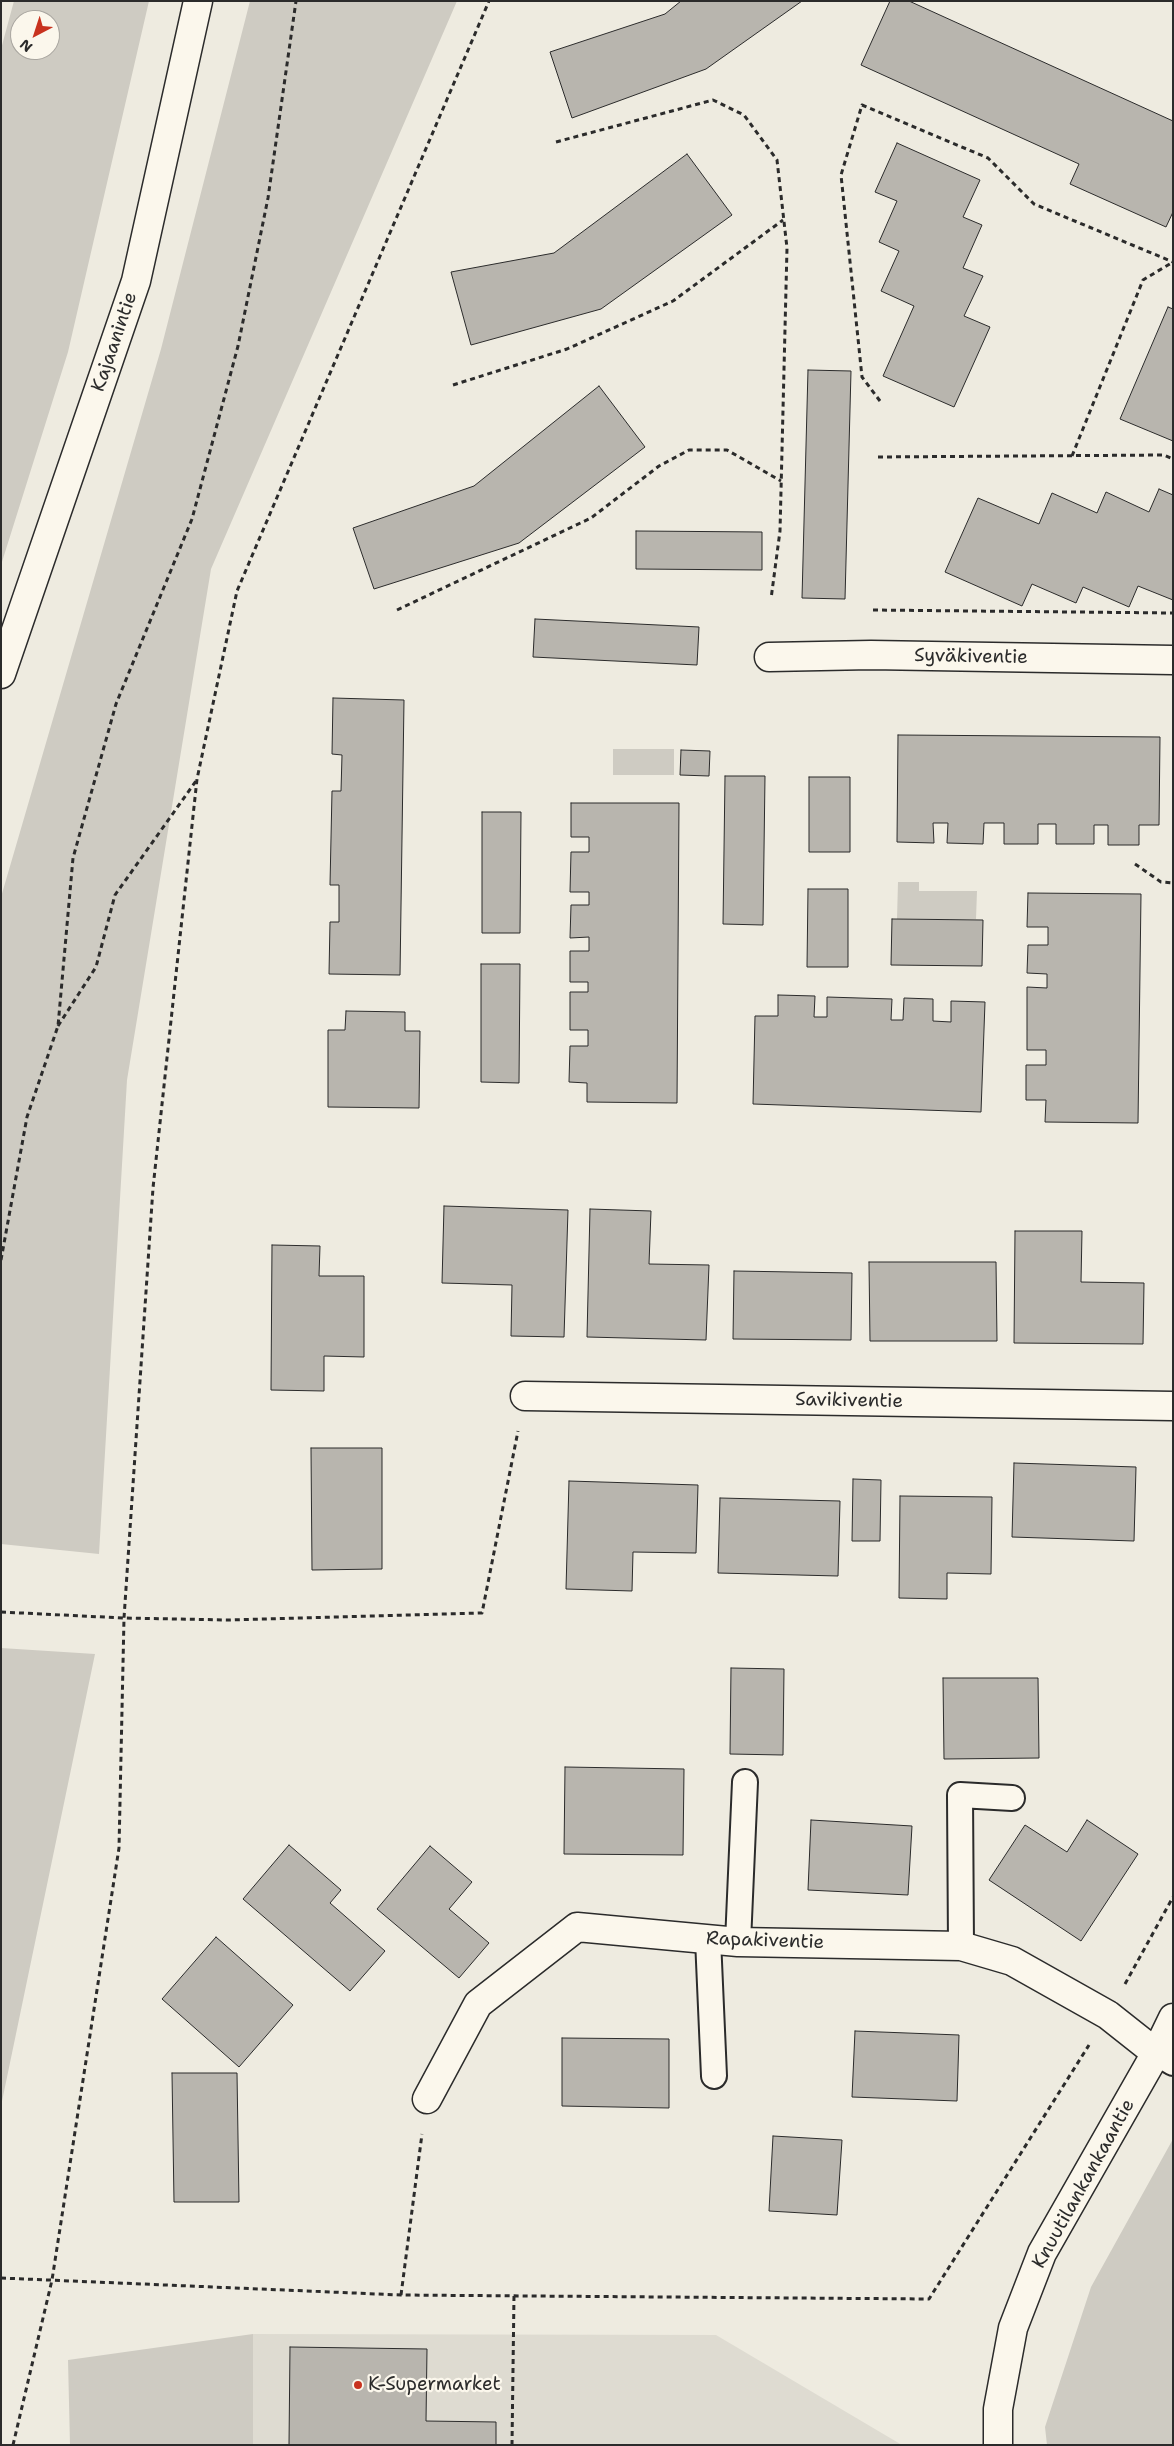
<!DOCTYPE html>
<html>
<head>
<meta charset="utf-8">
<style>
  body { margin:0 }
  #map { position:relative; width:1174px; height:2446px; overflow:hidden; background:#eeebe0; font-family:"Shantell Sans",sans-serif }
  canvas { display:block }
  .frame { position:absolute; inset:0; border:2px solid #2b2b2b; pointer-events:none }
  .north { position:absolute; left:10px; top:10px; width:50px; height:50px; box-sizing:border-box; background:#fbf7ec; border:1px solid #a8a59f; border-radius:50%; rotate:220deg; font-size:14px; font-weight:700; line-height:20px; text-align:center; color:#2b2b2b }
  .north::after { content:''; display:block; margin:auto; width:18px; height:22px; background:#c8321e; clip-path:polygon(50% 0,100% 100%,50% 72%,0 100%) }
</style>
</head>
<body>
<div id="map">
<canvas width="1174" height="2446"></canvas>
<div class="frame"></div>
<div class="north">N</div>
</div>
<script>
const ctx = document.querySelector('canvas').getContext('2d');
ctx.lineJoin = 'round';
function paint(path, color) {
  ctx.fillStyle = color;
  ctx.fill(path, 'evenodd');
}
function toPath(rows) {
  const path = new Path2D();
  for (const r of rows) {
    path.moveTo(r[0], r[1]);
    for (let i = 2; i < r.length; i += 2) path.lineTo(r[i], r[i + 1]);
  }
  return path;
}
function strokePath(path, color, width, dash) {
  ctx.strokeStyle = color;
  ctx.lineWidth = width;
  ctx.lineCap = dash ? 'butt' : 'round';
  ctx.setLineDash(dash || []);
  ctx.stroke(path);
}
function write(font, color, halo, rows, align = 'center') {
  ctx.font = font + ' "Shantell Sans",sans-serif';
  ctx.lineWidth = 4.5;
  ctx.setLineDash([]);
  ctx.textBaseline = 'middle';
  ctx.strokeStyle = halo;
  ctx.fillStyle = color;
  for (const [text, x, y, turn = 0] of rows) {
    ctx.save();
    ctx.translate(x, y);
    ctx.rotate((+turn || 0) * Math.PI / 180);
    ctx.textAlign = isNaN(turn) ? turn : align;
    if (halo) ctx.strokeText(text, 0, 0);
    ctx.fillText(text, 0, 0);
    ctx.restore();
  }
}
paint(toPath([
  [253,2334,716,2335,902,2445,253,2445]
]), '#dedbd1');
paint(toPath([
  [14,1,149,1,68,352,1,565,1,49],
  [20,20,50,20,50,50,20,50],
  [250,1,457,1,211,569,127,1080,99,1554,1,1544,1,897,161,349],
  [613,749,674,749,674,775,613,775],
  [898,882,919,882,919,891,977,891,976,919,897,919],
  [1,1648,95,1654,1,2106],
  [1173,2139,1173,2445,1047,2445,1045,2427,1091,2287],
  [253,2334,253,2445,70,2445,68,2360]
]), '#cecbc2');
const building = toPath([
  [681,1,802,1,706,69,572,118,550,52,665,14,681,1],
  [890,1,909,1,1173,121,1173,212,1166,227,1070,184,1079,164,861,65,890,1],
  [897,143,980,180,963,217,982,225,963,268,983,276,964,316,990,327,954,407,883,376,914,306,881,291,899,251,879,242,897,201,875,192,897,143],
  [687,154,732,215,601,309,471,345,451,272,554,253,687,154],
  [1168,307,1173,309,1173,441,1120,419,1168,307],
  [808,370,851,371,845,599,802,598,808,370],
  [599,386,645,447,519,543,374,589,353,528,474,486,599,386],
  [1159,489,1173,495,1173,600,1138,586,1129,607,1083,587,1076,603,1032,584,1022,606,945,572,978,498,1039,524,1052,493,1097,513,1106,492,1149,512,1159,489],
  [636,531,762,532,762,570,636,569,636,531],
  [535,619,699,627,697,665,533,657,535,619],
  [333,698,404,700,400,975,329,974,330,922,339,922,339,885,330,885,332,791,341,791,342,755,332,754,333,698],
  [898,735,1160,737,1159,825,1139,825,1139,845,1108,845,1108,825,1094,825,1094,844,1056,844,1056,824,1038,824,1038,844,1004,844,1004,823,984,823,983,844,947,843,948,823,933,823,934,843,897,842,898,735],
  [681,750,710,751,709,776,680,775,681,750],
  [725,776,765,776,763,925,723,924,725,776],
  [809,777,850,777,850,852,809,852,809,777],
  [571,803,679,803,677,1103,587,1102,587,1083,569,1082,570,1046,588,1046,588,1030,570,1030,570,992,588,992,588,982,570,982,570,951,589,951,589,937,570,938,571,905,589,905,589,892,570,892,571,852,589,852,589,837,571,837,571,803],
  [482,812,521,812,520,933,482,933,482,812],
  [808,889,848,889,848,967,807,967,808,889],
  [1028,893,1141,894,1138,1123,1045,1122,1046,1100,1026,1100,1026,1065,1046,1065,1046,1050,1027,1050,1027,987,1047,988,1047,974,1027,973,1028,945,1048,945,1048,927,1027,927,1028,893],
  [892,919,983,920,982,966,891,965,892,919],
  [481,964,520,964,519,1083,481,1082,481,964],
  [778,995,815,996,814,1017,827,1017,827,997,892,999,891,1020,903,1020,904,998,933,999,933,1021,951,1022,951,1001,985,1002,981,1112,753,1104,755,1016,778,1016,778,995],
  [346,1011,405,1012,405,1031,420,1031,419,1108,328,1107,328,1030,345,1030,346,1011],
  [444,1206,568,1210,564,1337,511,1336,512,1285,442,1283,444,1206],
  [590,1209,651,1211,649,1264,709,1265,706,1340,587,1337,590,1209],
  [1015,1231,1082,1231,1081,1282,1144,1283,1143,1344,1014,1343,1015,1231],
  [272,1245,320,1246,319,1276,364,1276,364,1357,324,1356,324,1391,271,1390,272,1245],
  [869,1262,996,1262,997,1341,870,1341,869,1262],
  [734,1271,852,1273,851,1340,733,1339,734,1271],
  [311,1448,382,1448,382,1569,312,1570,311,1448],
  [1014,1463,1136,1467,1134,1541,1012,1537,1014,1463],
  [853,1479,881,1480,880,1541,852,1541,853,1479],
  [569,1481,698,1485,696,1553,633,1552,632,1591,566,1589,569,1481],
  [900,1496,992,1497,991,1574,947,1573,947,1599,899,1598,900,1496],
  [720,1498,840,1501,838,1576,718,1573,720,1498],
  [731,1668,784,1669,783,1755,730,1754,731,1668],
  [943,1678,1038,1678,1039,1758,944,1759,943,1678],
  [565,1767,684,1769,683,1855,564,1854,565,1767],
  [811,1820,912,1826,908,1895,808,1890,811,1820],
  [1087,1820,1138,1854,1081,1941,989,1880,1025,1825,1067,1852,1087,1820],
  [289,1845,341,1890,330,1903,385,1951,350,1991,243,1899,289,1845],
  [430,1846,472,1882,449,1909,489,1943,459,1978,377,1909,430,1846],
  [216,1937,293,2005,239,2067,162,1999,216,1937],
  [855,2031,959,2035,957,2101,852,2097,855,2031],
  [562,2038,669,2039,669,2108,562,2106,562,2038],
  [172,2073,237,2073,239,2202,174,2202,172,2073],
  [773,2136,842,2140,837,2215,769,2211,773,2136],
  [290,2347,427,2349,426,2421,496,2422,496,2445,289,2445,290,2347]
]);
paint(building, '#b8b5ae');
strokePath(building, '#2b2b2b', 1);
const lane = toPath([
  [708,1939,714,2076],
  [738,1942,745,1782],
  [961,1946,960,1795,1012,1798],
  [1156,2053,1173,2063]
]);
const street = toPath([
  [769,657,871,655,1173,660],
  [525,1396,1173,1406],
  [427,2099,478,2004,577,1927,738,1942,961,1946,1012,1961,1108,2015,1156,2053]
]);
const secondary = toPath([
  [1,674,136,281,198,1],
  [998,2445,998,2409,1013,2328,1042,2253,1156,2053,1173,2018]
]);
strokePath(lane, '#2b2b2b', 28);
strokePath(street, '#2b2b2b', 31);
strokePath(secondary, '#2b2b2b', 31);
strokePath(toPath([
  [556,142,713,100,744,115,777,160,787,248,780,531,771,599],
  [453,385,567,349,673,301,783,220],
  [880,401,862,377,841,175,862,105,988,158,1034,204,1173,262],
  [1072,456,1143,280,1173,262],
  [878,457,1164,455,1173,459],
  [397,610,591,518,659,466,689,450,727,450,781,481],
  [873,610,1173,613],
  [1135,864,1161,882,1173,883],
  [58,1026,96,967,115,895,196,781],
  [1,1260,27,1117,58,1026,73,858,116,704,192,519,238,346,268,198,296,1],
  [1,1612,124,1618,228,1620,482,1613,518,1431],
  [1125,1984,1173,1897],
  [1,2278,401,2295,929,2299,1089,2045],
  [401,2295,422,2134],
  [13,2445,52,2280,119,1848,124,1618,153,1188,197,779,237,591,489,1],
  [512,2445,514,2295]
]), '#2b2b2b', 3, [5, 4]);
strokePath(lane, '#fbf7ec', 24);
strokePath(street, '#fbf7ec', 28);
strokePath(secondary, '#fbf7ec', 28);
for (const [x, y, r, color] of [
  [358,2385,5,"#c8321e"]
]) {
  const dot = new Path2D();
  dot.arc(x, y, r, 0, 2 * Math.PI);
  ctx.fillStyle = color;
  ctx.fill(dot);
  strokePath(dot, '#fbf7ec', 2);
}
write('19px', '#2b2b2b', '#fbf7ec', [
  ["Kajaanintie",115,342,-71],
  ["Syväkiventie",971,657,1],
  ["Savikiventie",849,1401,1],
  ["Rapakiventie",765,1941,2],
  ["Knuutilankankaantie",1084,2184,-61]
]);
write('19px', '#2b2b2b', '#fbf7ec', [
  ["K-Supermarket",368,2385]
], 'left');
</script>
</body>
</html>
